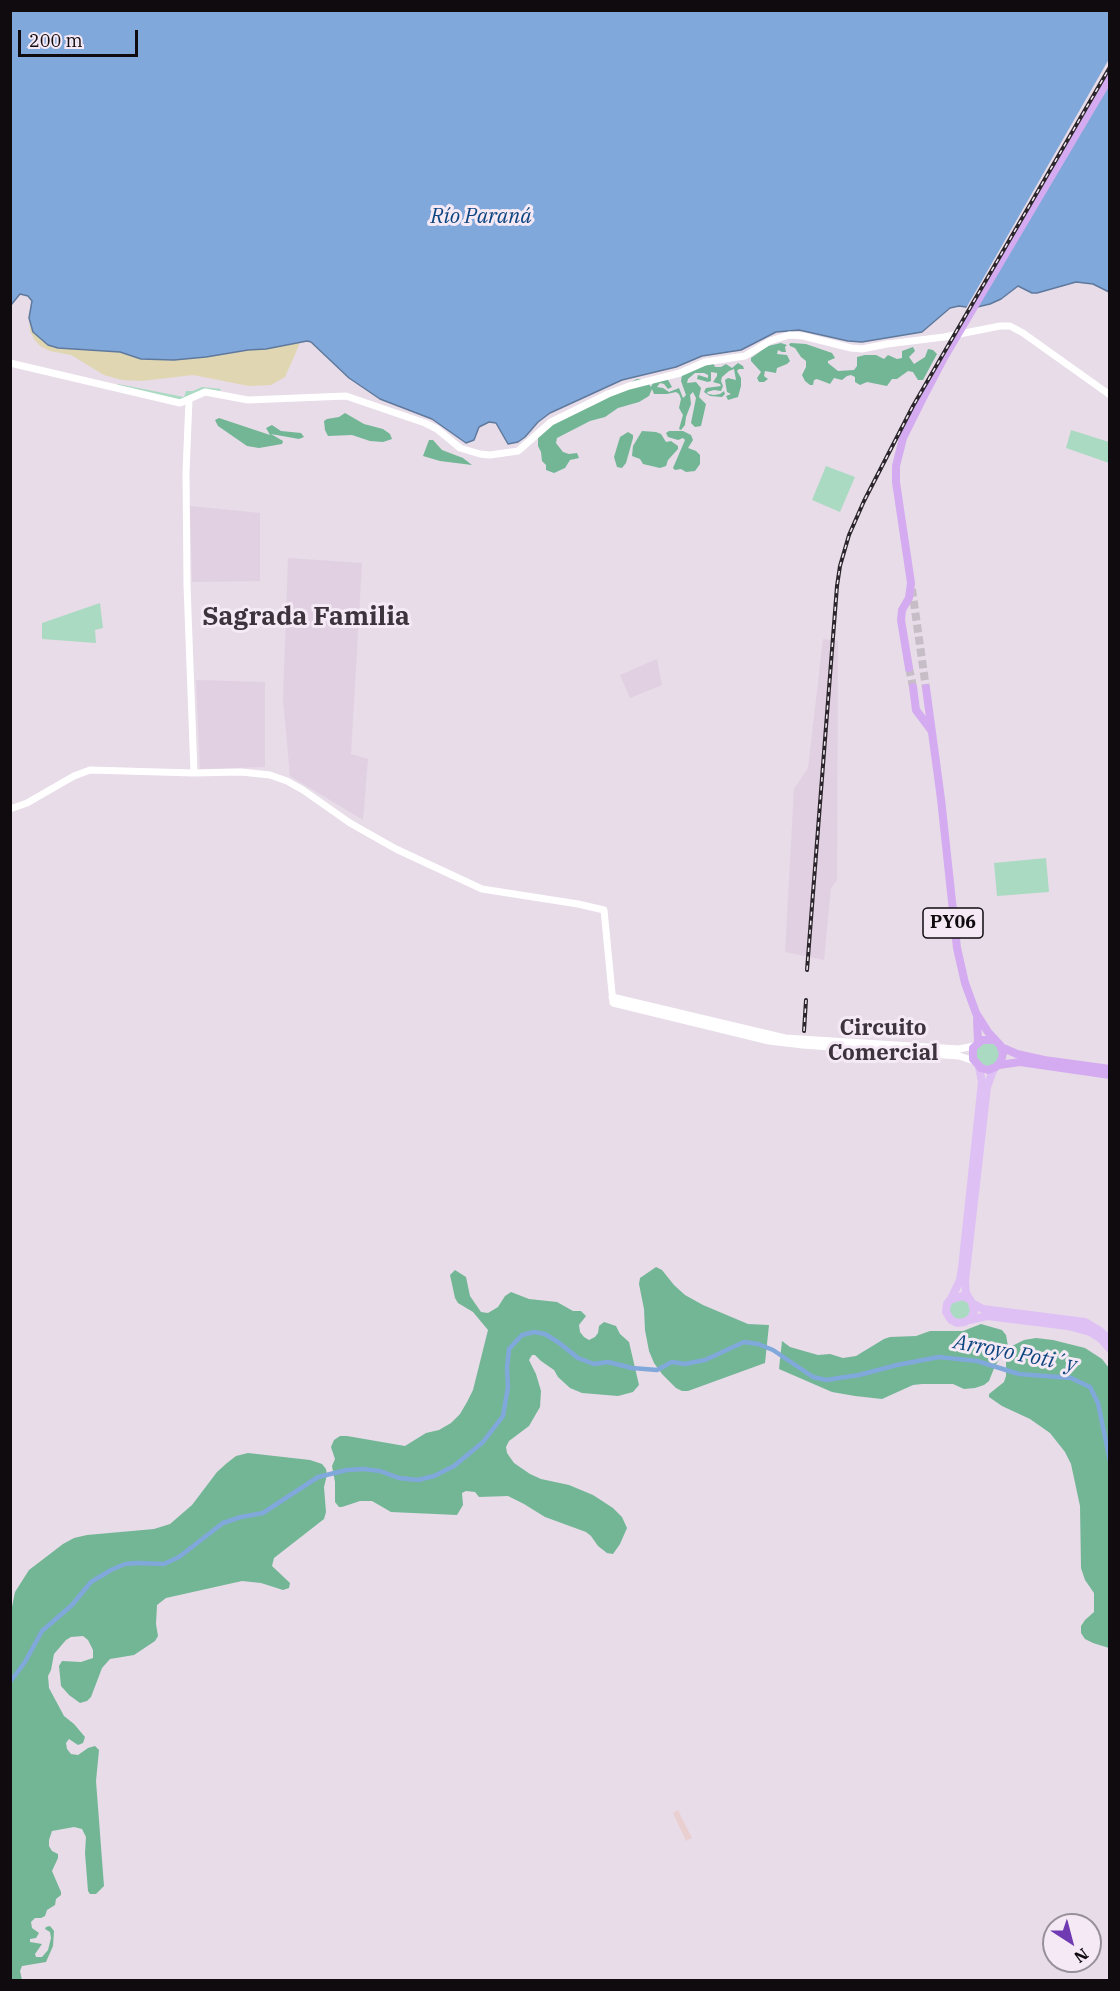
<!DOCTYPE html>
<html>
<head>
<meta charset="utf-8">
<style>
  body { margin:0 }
  #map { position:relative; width:1120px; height:1991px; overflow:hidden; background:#e7dce8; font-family:"IBM Plex Serif",serif }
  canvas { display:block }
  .frame { position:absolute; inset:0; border:12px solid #0f0b0f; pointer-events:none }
  .north { position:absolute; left:1042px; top:1913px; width:60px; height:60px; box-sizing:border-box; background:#f4e9f5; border:2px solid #989099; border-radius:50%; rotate:144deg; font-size:16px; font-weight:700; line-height:24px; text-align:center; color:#0f0b0f }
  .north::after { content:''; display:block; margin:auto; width:21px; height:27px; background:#703bb2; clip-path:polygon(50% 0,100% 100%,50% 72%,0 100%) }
  .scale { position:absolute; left:18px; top:30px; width:120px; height:27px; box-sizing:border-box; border:3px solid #0f0b0f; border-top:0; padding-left:8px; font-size:18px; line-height:21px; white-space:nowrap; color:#0f0b0f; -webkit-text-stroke:4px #f4e9f5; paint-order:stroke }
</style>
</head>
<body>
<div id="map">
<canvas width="1120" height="1991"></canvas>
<div class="frame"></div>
<div class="north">N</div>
<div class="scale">200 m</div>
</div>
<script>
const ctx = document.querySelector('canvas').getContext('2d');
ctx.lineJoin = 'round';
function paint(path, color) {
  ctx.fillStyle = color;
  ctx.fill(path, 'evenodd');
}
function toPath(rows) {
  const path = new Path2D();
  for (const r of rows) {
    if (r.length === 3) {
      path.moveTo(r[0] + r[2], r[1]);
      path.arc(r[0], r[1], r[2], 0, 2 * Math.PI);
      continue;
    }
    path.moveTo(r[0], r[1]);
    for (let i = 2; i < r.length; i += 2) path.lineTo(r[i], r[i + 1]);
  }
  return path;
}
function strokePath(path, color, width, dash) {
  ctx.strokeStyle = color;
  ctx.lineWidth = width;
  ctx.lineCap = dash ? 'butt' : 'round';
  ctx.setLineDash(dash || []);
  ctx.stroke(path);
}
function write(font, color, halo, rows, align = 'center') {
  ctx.font = font + ' "IBM Plex Serif",serif';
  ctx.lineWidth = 6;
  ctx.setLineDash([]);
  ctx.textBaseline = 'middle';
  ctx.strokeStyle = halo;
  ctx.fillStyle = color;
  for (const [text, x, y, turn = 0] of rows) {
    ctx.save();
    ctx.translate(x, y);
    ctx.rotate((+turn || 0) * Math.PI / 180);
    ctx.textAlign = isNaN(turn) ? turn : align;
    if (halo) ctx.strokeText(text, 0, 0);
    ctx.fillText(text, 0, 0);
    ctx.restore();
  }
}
paint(toPath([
  [190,506,260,513,260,581,192,582],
  [288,558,362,563,351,754,368,759,363,820,290,776,283,699],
  [823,639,838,641,837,880,831,888,824,960,785,952,794,789,808,768],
  [657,659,662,685,630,698,620,675],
  [196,680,265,682,265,767,200,769]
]), '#e1d0e2');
paint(toPath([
  [678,1810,692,1838,686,1841,673,1813]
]), '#eacfd0');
paint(toPath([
  [118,384,184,397,186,391,193,391,202,387,221,389,220,391,205,389,182,401,117,385],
  [1071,430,1109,442,1109,463,1066,448],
  [826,466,855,477,840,512,812,500],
  [100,603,103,628,95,630,96,643,42,639,42,623],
  [1046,858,1049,892,997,896,994,863],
  [987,1054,12],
  [958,1298,969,1302,971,1313,964,1321,950,1317,949,1306]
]), '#abdac2');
paint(toPath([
  [781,343,787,345,785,347,786,352,782,352,778,350,777,354,787,355,790,361,787,364,777,368,776,373,765,371,764,376,768,379,764,382,759,382,757,378,761,372,751,361,751,358,768,346],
  [791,343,806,344,832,353,835,358,828,361,828,363,838,371,854,370,857,366,857,357,865,355,876,355,884,359,888,355,897,359,902,358,902,351,913,347,915,351,909,357,914,364,925,357,928,349,933,350,937,354,923,380,918,380,913,372,908,371,897,379,892,379,887,386,867,382,860,385,855,382,855,377,851,375,847,376,842,380,834,378,830,384,817,379,814,380,813,385,810,385,805,381,802,375,806,367,806,361,801,357,795,348,790,346,789,344],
  [713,362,715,367,721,367,726,364,732,368,738,363,743,366,744,369,739,369,737,371,741,378,741,386,738,397,728,400,726,396,731,394,727,392,725,380,728,378,736,380,734,369,729,371,722,377,721,381,723,386,721,391,714,390,707,392,708,394,714,395,720,394,724,391,725,394,722,397,710,396,704,392,706,388,721,386,720,384,713,382,717,376,717,373,711,372,711,381,708,382,697,379,698,375,708,378,708,375,704,373,695,373,688,379,687,383,696,382,701,388,699,397,706,404,701,426,695,427,691,423,696,398,693,392,690,395,691,404,686,417,685,425,681,430,679,429,683,415,679,408,681,399,679,394,676,392,667,394,654,394,652,389,649,396,639,402,618,408,605,417,590,421,557,438,556,443,563,452,569,454,577,453,579,458,570,460,565,468,554,473,546,470,546,465,542,461,541,452,538,446,538,432,637,379,646,380,651,387,653,383,667,378,672,387,668,389,664,384,660,383,657,387,663,388,669,392,679,388,683,398,686,395,681,381,682,375],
  [345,413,364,424,383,429,390,434,392,439,383,442,370,441,352,435,328,436,325,430,324,421,327,419,339,417],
  [219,418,270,435,266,428,272,425,281,431,301,433,304,437,299,439,271,434,283,441,282,444,259,448,247,446,218,426,215,420],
  [642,431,656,432,661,434,666,442,671,441,678,446,678,449,668,460,666,466,660,468,643,464,640,459,632,456,633,446],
  [669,431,683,431,691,435,693,440,688,448,696,451,700,455,700,464,695,471,686,472,681,469,675,470,673,468,685,440,683,438,678,440,668,437,666,433],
  [628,432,633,435,633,438,626,463,622,468,617,467,614,457,620,437],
  [429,440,433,440,442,450,463,458,472,465,440,461,423,456],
  [656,1267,662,1270,674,1285,685,1295,703,1305,748,1324,769,1325,765,1363,688,1391,682,1391,676,1388,662,1374,654,1363,649,1351,645,1330,644,1309,639,1284,640,1278],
  [455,1270,466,1277,470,1296,481,1312,488,1313,498,1307,505,1296,511,1292,529,1299,557,1302,573,1311,581,1311,586,1316,579,1325,580,1332,584,1337,589,1340,595,1337,598,1333,599,1326,604,1322,616,1326,620,1334,629,1342,639,1385,633,1392,618,1396,582,1393,570,1388,558,1377,554,1370,541,1361,535,1355,532,1355,529,1360,536,1374,541,1391,540,1407,529,1426,509,1441,506,1447,507,1453,514,1463,530,1474,541,1479,569,1485,593,1495,613,1508,622,1517,627,1528,620,1544,613,1554,607,1553,598,1546,591,1536,586,1532,545,1517,524,1504,508,1496,479,1497,475,1492,466,1491,462,1493,463,1505,457,1515,391,1512,372,1501,360,1501,342,1507,339,1507,335,1502,335,1482,332,1466,335,1459,331,1447,334,1440,340,1436,347,1436,405,1446,426,1433,439,1430,451,1423,460,1414,467,1402,473,1390,488,1330,473,1312,458,1303,455,1298,450,1275],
  [981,1324,1002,1330,1006,1335,1008,1346,995,1366,989,1381,984,1385,975,1388,964,1389,953,1384,922,1384,913,1385,882,1399,855,1396,832,1392,779,1369,782,1341,790,1347,818,1355,830,1354,843,1358,856,1356,884,1339,890,1337,916,1336,930,1331,963,1331],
  [1036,1338,1053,1340,1085,1348,1102,1359,1109,1368,1109,1648,1093,1643,1085,1639,1081,1633,1081,1626,1085,1620,1094,1612,1094,1593,1085,1580,1081,1568,1080,1506,1071,1464,1065,1452,1050,1433,1030,1419,1002,1406,989,1397,989,1394,1004,1382,1006,1376,1006,1357,1012,1346,1024,1340],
  [248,1453,310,1460,322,1464,326,1469,327,1475,324,1487,326,1512,324,1519,274,1558,272,1566,290,1583,289,1588,283,1590,261,1583,242,1581,166,1598,157,1605,156,1624,158,1636,155,1641,134,1655,110,1659,102,1668,91,1697,87,1701,80,1703,69,1695,61,1686,59,1666,62,1661,81,1662,93,1658,93,1650,88,1640,83,1636,71,1637,66,1640,54,1654,51,1670,48,1676,49,1688,64,1716,74,1724,85,1737,83,1743,78,1745,69,1739,66,1743,67,1749,71,1754,78,1755,88,1748,95,1746,99,1750,96,1781,104,1886,96,1894,90,1894,88,1891,85,1853,86,1837,82,1829,74,1827,52,1831,49,1840,49,1846,52,1851,58,1854,58,1858,52,1871,61,1892,61,1895,56,1899,55,1905,47,1910,45,1916,41,1918,35,1918,31,1922,32,1928,39,1933,36,1938,30,1939,30,1942,42,1944,35,1954,36,1957,42,1957,48,1950,51,1938,50,1932,45,1929,46,1927,50,1926,54,1931,53,1946,46,1962,22,1966,20,1971,22,1980,11,1980,10,1617,15,1592,29,1570,63,1544,74,1538,87,1535,154,1529,170,1524,192,1505,217,1472,227,1463,236,1456]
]), '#73b696');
paint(toPath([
  [29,318,31,327,58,348,120,352,141,359,191,359,300,343,285,377,271,385,249,386,193,375,142,381,122,380,104,375,71,355,50,351,40,346,34,339,30,331]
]), '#e0d7b2');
const water = toPath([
  [11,11,1109,11,1109,292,1093,284,1076,282,1037,293,1032,293,1018,286,1001,299,990,304,973,308,959,306,950,308,922,332,862,342,848,341,799,330,776,332,741,350,702,356,676,367,622,380,550,413,538,422,525,437,518,442,508,444,496,423,489,422,479,427,474,440,466,443,432,419,380,399,349,378,311,342,307,341,266,349,248,350,206,357,174,360,141,359,120,352,58,348,48,345,33,332,29,318,32,301,28,296,20,294,11,305,11,11]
]);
paint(water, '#81a8da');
strokePath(water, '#5f799d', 1.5);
paint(toPath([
  [1109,59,1109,80,969,311,965,310]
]), '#e7dce8');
strokePath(toPath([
  [10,1682,25,1662,42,1631,72,1605,91,1582,111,1570,125,1564,137,1563,164,1564,179,1557,223,1523,241,1517,263,1513,318,1477,347,1470,363,1469,380,1471,399,1478,418,1480,434,1476,454,1466,483,1442,503,1416,508,1387,507,1368,509,1349,522,1335,534,1332,545,1334,558,1342,578,1358,594,1364,608,1362,632,1368,657,1370,672,1362,685,1364,705,1360,744,1342,758,1344,773,1350,813,1377,826,1380,859,1375,897,1365,939,1357,977,1361,1019,1374,1071,1378,1090,1387,1098,1403,1110,1461]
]), '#81a8da', 4.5);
strokePath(toPath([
  [912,589,926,688],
  [909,668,913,687]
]), '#c7bdc7', 8, [8, 4]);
strokePath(toPath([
  [10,363,180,403,205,392,248,400,346,396,425,423,437,429,460,448,480,454,490,455,518,451,551,422,608,394,629,386,680,373,705,362,745,356,770,341,789,335,803,336,851,348,862,349,887,344,944,337,1000,326,1010,326,1023,333,1110,395],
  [189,400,186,472,187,585,194,773],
  [10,809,27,803,74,776,90,770,194,773,241,772,270,775,287,781,303,790,350,823,396,849,482,889,578,904,604,910,613,1003,769,1041,803,1045,959,1056,974,1061],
  [612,997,785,1038,959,1049,974,1046]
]), '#fff', 7);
strokePath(toPath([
  [951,1299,960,1280,962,1268,982,1082,979,1067],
  [969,1299,962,1296,950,1300,947,1304,946,1312,951,1320,957,1323,965,1322,971,1318,974,1311,972,1303,966,1293,965,1281,987,1087,994,1068],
  [972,1303,983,1309,1085,1322,1100,1331,1110,1339],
  [970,1320,987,1316,1068,1326,1090,1332,1101,1339,1110,1349]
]), '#dfc0f4', 8);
strokePath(toPath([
  [909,668,901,620,902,610,909,598,911,583,896,482,896,466,903,438,925,394,945,356,1110,77],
  [913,687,916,710,931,730],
  [926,688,941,799,957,948,965,983,976,1013,988,1032,1000,1045,1003,1053,1001,1061,996,1067,988,1070,981,1068,973,1059,973,1048,982,1040,994,1040],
  [977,1018,978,1042],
  [1001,1047,1017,1054,1044,1060,1110,1069],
  [999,1065,1020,1062,1110,1075]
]), '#d4abf0', 8);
const rail = toPath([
  [807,970,837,586,840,566,849,535,864,501,913,406,1110,67],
  [804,1031,806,1000]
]);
strokePath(rail, '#2b262b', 4);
strokePath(rail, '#f4e9f5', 1.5, [4.5]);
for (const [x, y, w] of [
  [953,923,60]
]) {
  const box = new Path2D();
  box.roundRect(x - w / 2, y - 15, w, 30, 4.5);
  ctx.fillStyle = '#f4e9f5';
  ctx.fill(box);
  strokePath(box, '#0f0b0f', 1.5);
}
write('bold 18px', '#0f0b0f', null, [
  ["PY06",953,923]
]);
write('italic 21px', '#0c447f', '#f4e9f5', [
  ["Río Paraná",481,217],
  ["Arroyo Poti´y",1015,1354,11]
]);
write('bold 22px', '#3c333c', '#f4e9f5', [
  ["Circuito",883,1029],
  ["Comercial",883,1054]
]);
write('bold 26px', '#3c333c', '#f4e9f5', [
  ["Sagrada Familia",306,617]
]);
</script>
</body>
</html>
